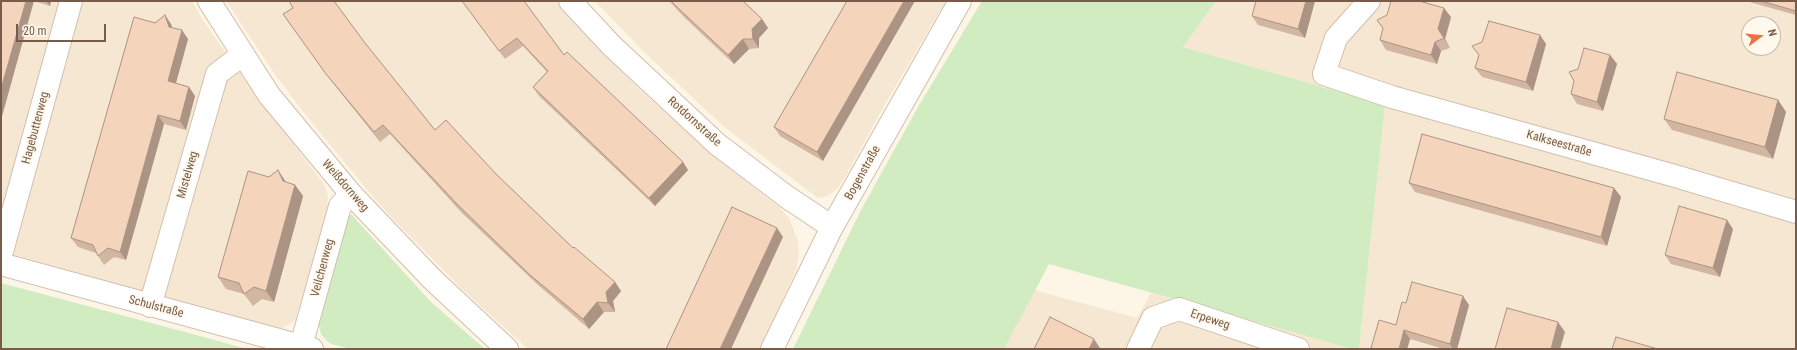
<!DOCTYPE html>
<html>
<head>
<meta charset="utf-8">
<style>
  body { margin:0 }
  #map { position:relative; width:1797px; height:350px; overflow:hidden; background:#fdf5e5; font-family:"Roboto Condensed",sans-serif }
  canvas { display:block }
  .frame { position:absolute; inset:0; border:2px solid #785b48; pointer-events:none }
  .north { position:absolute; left:1741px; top:16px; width:40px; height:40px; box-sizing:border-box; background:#fff8ec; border:1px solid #c9b9aa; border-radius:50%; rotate:74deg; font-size:11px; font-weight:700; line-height:16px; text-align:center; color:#785b48 }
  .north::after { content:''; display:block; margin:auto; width:14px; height:18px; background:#ee7144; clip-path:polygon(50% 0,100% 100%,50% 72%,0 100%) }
  .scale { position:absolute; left:16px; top:24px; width:90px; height:18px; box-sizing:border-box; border:2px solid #785b48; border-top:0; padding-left:5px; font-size:12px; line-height:14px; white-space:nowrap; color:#785b48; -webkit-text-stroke:3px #fff8ec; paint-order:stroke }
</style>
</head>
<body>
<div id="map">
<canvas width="1797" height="350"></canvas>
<div class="frame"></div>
<div class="north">N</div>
<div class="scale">20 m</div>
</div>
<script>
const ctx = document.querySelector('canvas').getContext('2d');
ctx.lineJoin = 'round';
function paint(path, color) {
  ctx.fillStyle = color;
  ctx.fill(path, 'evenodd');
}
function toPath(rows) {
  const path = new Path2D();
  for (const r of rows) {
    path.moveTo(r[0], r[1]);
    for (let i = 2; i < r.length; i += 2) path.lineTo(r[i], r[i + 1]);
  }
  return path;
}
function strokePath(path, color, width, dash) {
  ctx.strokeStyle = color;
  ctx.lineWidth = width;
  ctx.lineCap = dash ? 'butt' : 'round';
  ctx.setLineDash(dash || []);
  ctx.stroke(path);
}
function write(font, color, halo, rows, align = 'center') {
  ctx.font = font + ' "Roboto Condensed",sans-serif';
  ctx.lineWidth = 3.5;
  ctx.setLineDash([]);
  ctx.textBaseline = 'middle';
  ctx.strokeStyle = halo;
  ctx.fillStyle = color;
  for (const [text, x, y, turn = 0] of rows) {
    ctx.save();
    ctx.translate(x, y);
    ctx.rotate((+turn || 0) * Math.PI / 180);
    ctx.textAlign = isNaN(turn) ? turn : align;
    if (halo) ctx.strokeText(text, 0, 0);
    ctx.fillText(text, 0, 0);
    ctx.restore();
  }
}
paint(toPath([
  [1,1,192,1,202,19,256,95,324,184,328,195,327,211,295,321,280,329,271,328,1,251],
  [226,1,558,1,626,76,656,104,724,164,779,207,789,218,798,241,799,255,796,270,760,349,528,349,462,289,394,220,369,192,301,109,272,70],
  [595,1,946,1,885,104,844,179,837,189,828,196,818,198,723,126,644,52],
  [1216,1,1796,1,1796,349,1359,349,1385,105,1183,47],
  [1749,24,1773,24,1773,48,1749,48],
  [1034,290,1137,318,1151,293,1352,349,1004,349]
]), '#f6e7d3');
paint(toPath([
  [982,1,1216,1,1183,47,1385,105,1359,349,1352,349,1049,264,1004,349,793,349,861,210,918,107],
  [351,214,431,302,485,349,350,349,331,344,326,340,321,334,319,326,319,318,347,220],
  [1,283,200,336,247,349,1,349]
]), '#d2ecc2');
const minor = toPath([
  [209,1,269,95,351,194,432,279,507,349],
  [570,1,612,46,717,144,787,197,832,227],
  [1369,1,1336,38,1324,74,1392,97,1675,176,1796,212],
  [1,255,71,1],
  [1,264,312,349],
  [150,306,217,74,242,55],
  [301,346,340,206,351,194],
  [772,349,832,227,960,1],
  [1138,349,1153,318,1179,309,1298,349]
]);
strokePath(minor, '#d2bfad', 24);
strokePath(minor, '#fff', 22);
paint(toPath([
  [1,1,51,1,50,6,34,1],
  [462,1,564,55,683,162,688,170,655,206,539,96,533,87,547,72,523,46,505,59],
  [669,1,743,1,762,19,768,28,759,38,759,48,749,49,734,64,685,18],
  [847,1,823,161,780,136,774,127],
  [1315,1,1305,38,1258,25,1252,16],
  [1746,1,1796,1,1796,15],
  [293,8,365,43,435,130,496,174,573,248,615,282,621,291,613,301,615,312,604,312,589,329,537,284,462,213,390,134,380,142,333,83,283,14],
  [1451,17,1445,39,1450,48,1441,51,1437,64,1386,50,1380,40,1383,29,1377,20],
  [155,23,171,24,172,28,188,39,176,83,189,87,195,96,186,130,164,124,126,260,114,257,104,265,96,253,78,247,71,238],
  [1540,35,1546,44,1533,91,1482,77,1475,68,1479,55,1472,46],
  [1610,55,1617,64,1603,111,1577,104,1571,94,1578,69],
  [1778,100,1786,112,1773,159,1672,130,1664,119],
  [286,182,295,185,303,196,274,302,262,299,253,306,244,294,226,289,218,277],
  [1409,183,1614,188,1621,197,1607,246,1415,192],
  [1733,229,1720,277,1671,264,1665,255],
  [1406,303,1469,305,1457,349,1444,349,1410,339,1407,349,1372,349,1371,348,1396,325]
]), '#d2b6a1');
paint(toPath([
  [26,1,34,1,1,120,1,89],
  [46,1,51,1,50,6],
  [904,1,915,1,823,161,817,152],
  [1306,1,1315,1,1305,38,1298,29],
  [1444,8,1451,17,1445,39,1450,48,1438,29],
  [165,15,171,24,175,36,169,27],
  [762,19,768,28,759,38,759,48,753,39,752,29],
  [182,30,188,39,174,90,168,81],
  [1540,35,1546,44,1533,91,1526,82],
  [743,39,749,49,734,64,728,55],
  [1435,42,1441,51,1437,64,1431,55],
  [1610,55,1617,64,1603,111,1597,102],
  [189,87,195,96,186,130,180,121],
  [1778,100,1786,112,1773,159,1765,147],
  [158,115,164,124,126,260,120,252],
  [683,162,688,170,655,206,649,198],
  [278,170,286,182,283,181],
  [295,185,303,196,274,302,266,291],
  [1614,188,1621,197,1607,246,1601,237],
  [1727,220,1733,229,1720,277,1713,268],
  [777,228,783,237,731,349,720,349],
  [615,282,621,291,613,301,615,312,608,303,606,292],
  [1463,296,1469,305,1457,349,1453,349,1450,344],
  [597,302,604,312,589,329,583,319],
  [1558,322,1565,332,1560,349,1551,349],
  [1404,330,1410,339,1407,349,1399,349],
  [1094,339,1100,348,1100,349,1089,349]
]), '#ab9483');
const building = toPath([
  [1,1,26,1,1,89,1,1],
  [289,1,334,1,365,43,435,130,446,120,496,174,573,248,574,247,615,282,606,292,608,303,597,302,583,319,530,275,456,203,383,125,374,132,326,74,283,14,293,8,289,1],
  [462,1,524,1,564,55,567,52,683,162,649,198,533,87,548,71,517,38,499,51,462,1],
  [671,1,743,1,762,19,752,29,753,39,743,39,728,55,679,9,671,1],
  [847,1,904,1,817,152,774,127,847,1],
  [1256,1,1306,1,1298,29,1252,16,1256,1],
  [1391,1,1419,1,1444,8,1438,29,1444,38,1435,42,1431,55,1380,40,1383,28,1377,20,1387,15,1391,1],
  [1761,1,1796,1,1796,11,1761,1],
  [165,15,169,27,182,30,168,81,189,87,180,121,158,115,120,252,108,248,98,256,93,245,71,238,134,17,155,23,165,15],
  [1489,21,1540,35,1526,82,1475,68,1479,55,1472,46,1482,42,1489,21],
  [1584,48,1610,55,1597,102,1571,94,1574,81,1569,72,1578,69,1584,48],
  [1677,72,1778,100,1765,147,1664,119,1677,72],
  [1422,134,1614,188,1601,237,1409,183,1422,134],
  [278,170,283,181,295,185,266,291,254,287,244,294,239,283,218,277,248,171,269,177,278,170],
  [1679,206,1727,220,1713,268,1665,255,1679,206],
  [732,207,777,228,720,349,666,349,732,207],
  [1412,282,1463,296,1450,344,1404,330,1399,349,1376,349,1371,348,1379,320,1396,325,1402,302,1406,303,1412,282],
  [1507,308,1558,322,1551,349,1495,349,1507,308],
  [1050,317,1094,339,1089,349,1034,349,1050,317],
  [1616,337,1658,349,1612,349,1616,337]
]);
paint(building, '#f4d4bb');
strokePath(building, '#ab9483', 1);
write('12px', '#785b48', '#fff8ec', [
  ["Rotdornstraße",694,122,42],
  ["Hagebuttenweg",36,128,-75],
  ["Kalkseestraße",1559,144,16],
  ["Bogenstraße",863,173,-61],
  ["Mistelweg",188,175,-74],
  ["Weißdornweg",345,186,49],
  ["Veilchenweg",323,268,-75],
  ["Schulstraße",156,307,15],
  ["Erpeweg",1210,320,18]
]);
</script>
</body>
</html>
